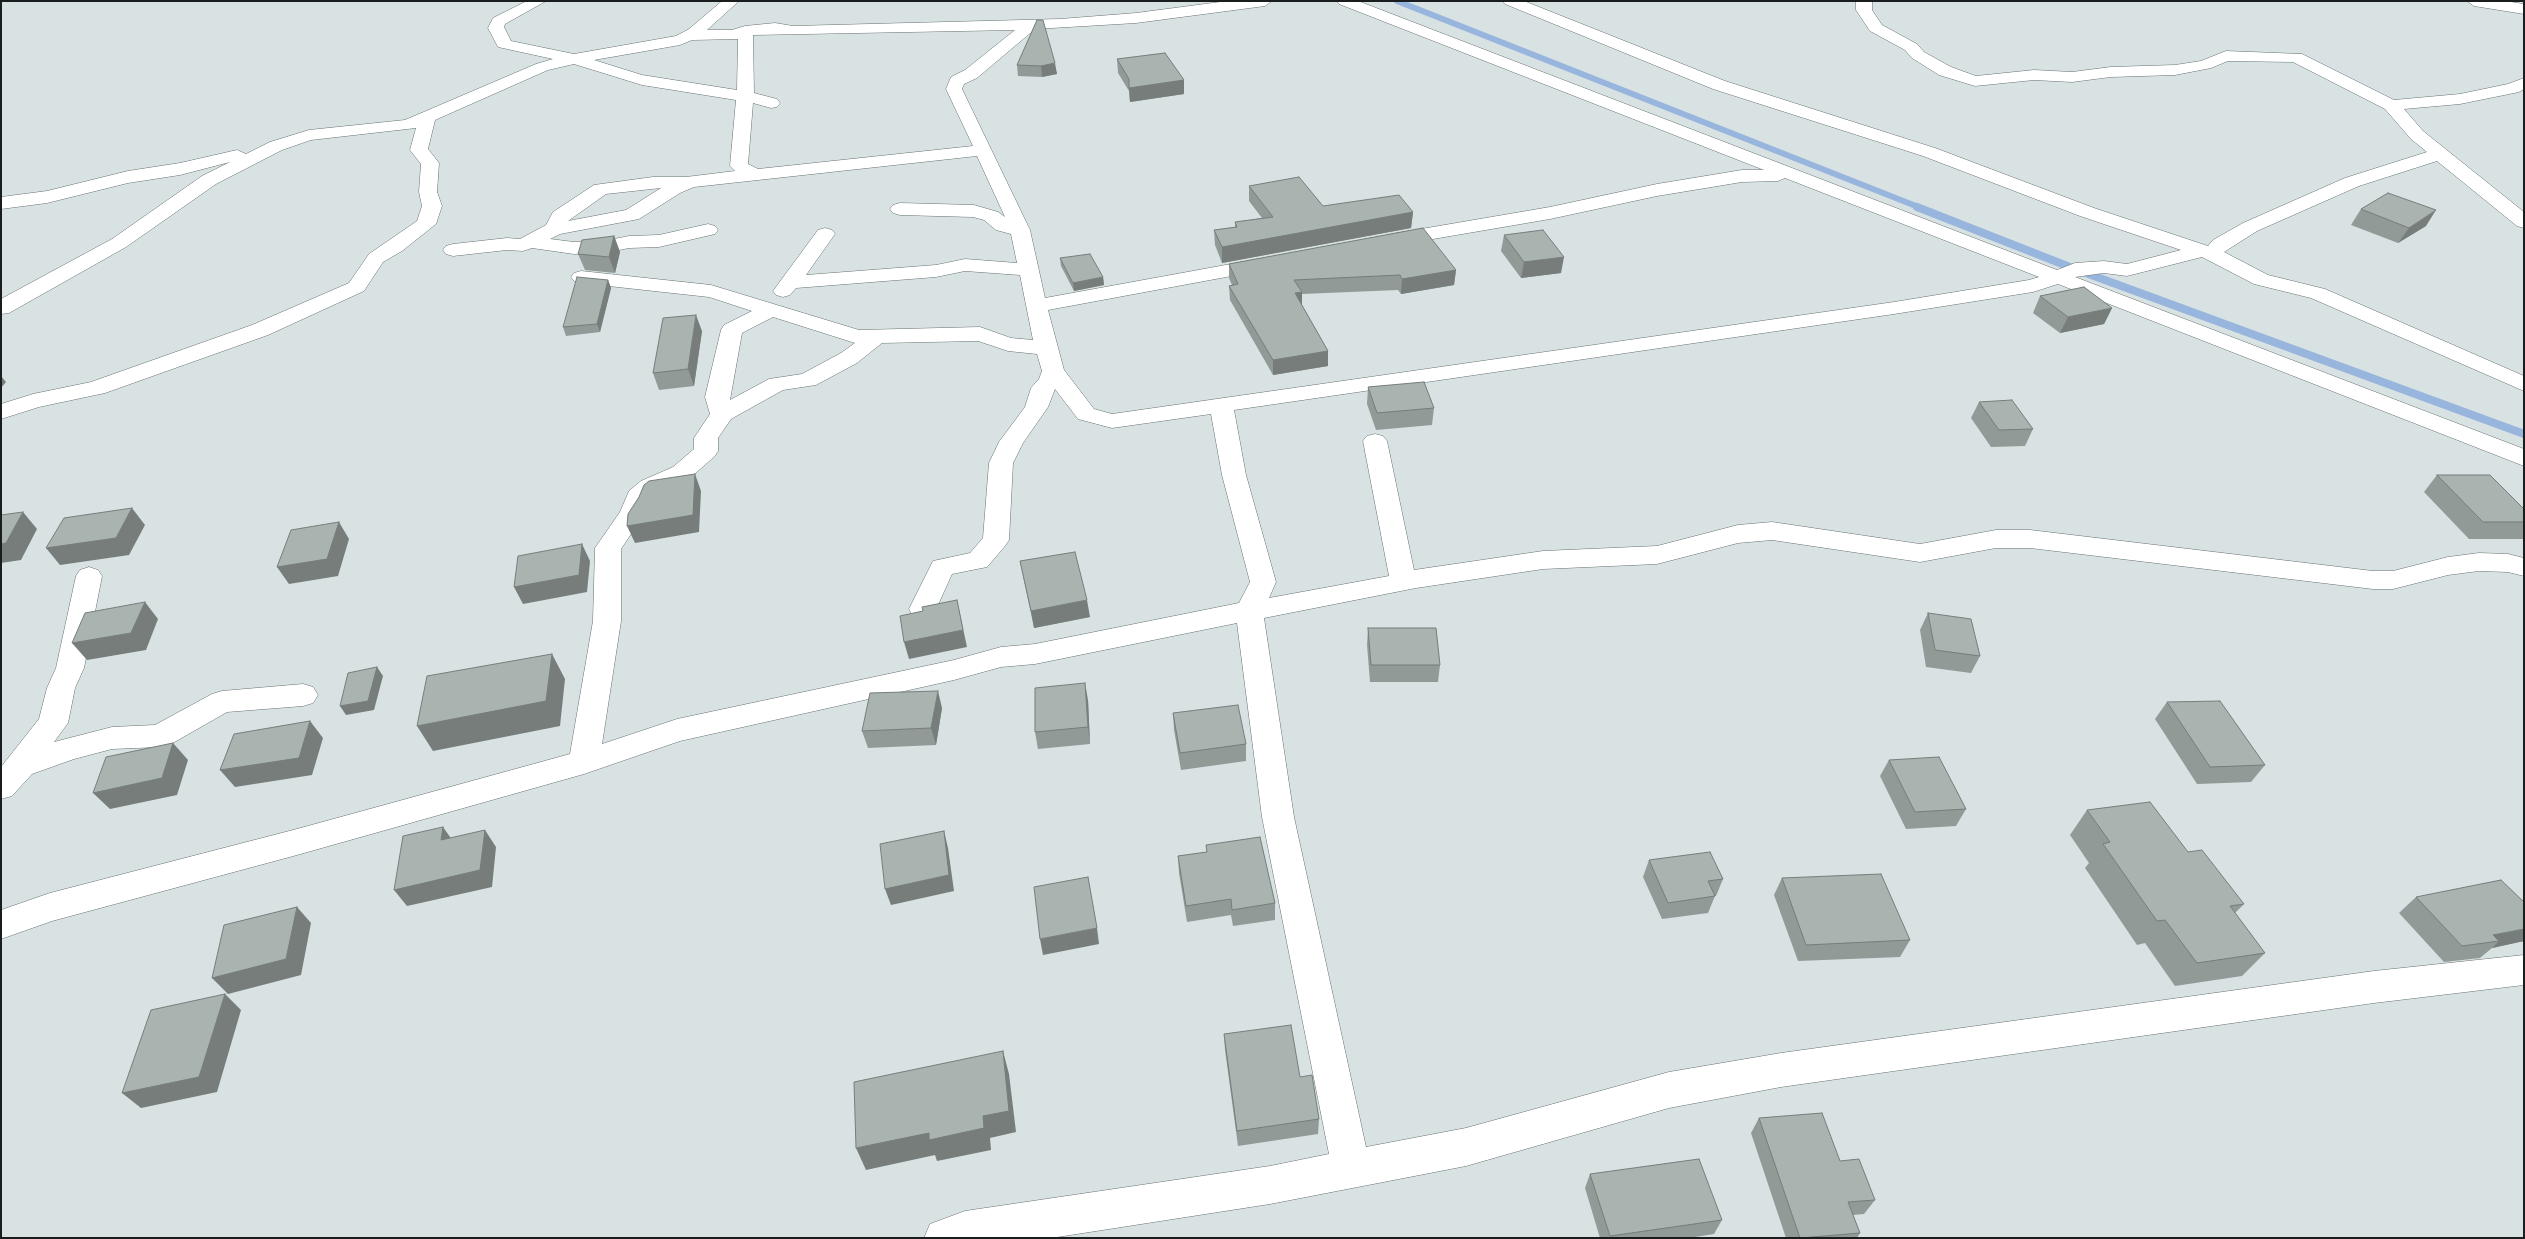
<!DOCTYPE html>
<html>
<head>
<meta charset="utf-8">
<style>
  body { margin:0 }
  #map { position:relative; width:2525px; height:1239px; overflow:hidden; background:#d8e2e3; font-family:"Roboto Condensed",sans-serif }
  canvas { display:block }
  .frame { position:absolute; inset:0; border:2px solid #1a1d1e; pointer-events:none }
</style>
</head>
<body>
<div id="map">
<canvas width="2525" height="1239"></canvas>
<div class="frame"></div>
</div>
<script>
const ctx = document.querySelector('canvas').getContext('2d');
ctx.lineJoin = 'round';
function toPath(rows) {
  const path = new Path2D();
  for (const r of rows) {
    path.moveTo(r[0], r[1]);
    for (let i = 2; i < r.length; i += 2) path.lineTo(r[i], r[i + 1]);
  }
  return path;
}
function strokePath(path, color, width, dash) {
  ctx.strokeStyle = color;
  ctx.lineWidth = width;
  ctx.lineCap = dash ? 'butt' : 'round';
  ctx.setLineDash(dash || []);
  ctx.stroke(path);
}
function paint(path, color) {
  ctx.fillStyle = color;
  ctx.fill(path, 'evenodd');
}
strokePath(toPath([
  [1397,1,1921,208]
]), '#98b6dd', 6);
strokePath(toPath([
  [1917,207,2075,269,2524,434]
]), '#98b6dd', 8);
const minor = toPath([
  [527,1,546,1,505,24,504,27,511,41,574,54,676,36,689,29,722,1,739,1,707,30,732,30,745,26,775,23,793,26,1060,19,1136,13,1228,1,1272,1,1265,6,1136,23,1035,29,977,78,964,84,962,89,1030,230,1045,298,1264,258,1271,260,1274,264,1271,268,1264,270,1048,310,1064,370,1094,409,1112,414,1894,302,2029,280,2039,277,1785,178,1778,181,1742,182,1657,196,1550,219,1392,246,1385,244,1382,240,1385,236,1392,234,1550,207,1657,184,1742,170,1764,170,1339,4,1337,1,1358,1,2057,270,2075,263,2104,261,2127,264,2181,250,2080,216,1923,156,1713,89,1505,4,1503,1,1524,1,1725,81,1935,148,2094,208,2208,246,2213,240,2243,223,2345,178,2427,152,2411,139,2385,109,2293,62,2228,61,2211,68,2175,75,2111,77,2072,82,2034,80,1975,86,1939,75,1912,58,1905,50,1870,31,1856,10,1856,1,1872,1,1872,10,1882,25,1917,44,1924,52,1951,67,1976,76,2034,70,2072,72,2111,67,2175,65,2201,61,2226,51,2302,54,2394,100,2460,94,2508,84,2524,78,2524,89,2519,92,2460,104,2404,109,2423,131,2524,212,2524,228,2517,226,2437,161,2359,186,2257,231,2224,252,2268,275,2325,289,2524,376,2524,391,2311,298,2254,284,2202,257,2127,276,2104,273,2075,277,2524,449,2524,466,2058,284,2033,292,1894,314,1234,410,1246,475,1276,582,1269,598,1389,576,1363,441,1367,436,1375,434,1383,436,1387,441,1414,570,1543,551,1657,546,1738,525,1772,522,1920,544,1996,530,2030,530,2373,571,2393,571,2448,557,2479,553,2508,554,2524,558,2524,576,2508,572,2479,571,2448,575,2393,589,2373,589,2030,548,1996,548,1920,562,1772,540,1738,543,1657,564,1543,569,1416,588,1264,618,1294,817,1366,1147,1466,1128,1669,1072,1781,1053,2374,971,2524,955,2524,985,2374,1003,1781,1087,1669,1108,1466,1166,1270,1204,1051,1238,924,1238,930,1224,965,1211,1270,1166,1329,1154,1262,817,1237,623,1035,664,1001,667,954,680,680,741,584,774,297,855,52,921,1,939,1,910,50,893,297,829,570,754,593,621,595,548,620,512,629,491,641,481,673,467,694,449,694,438,710,414,705,397,721,330,724,325,752,311,709,297,581,283,574,281,571,277,574,273,581,271,711,285,859,330,980,327,1011,338,1033,340,1020,275,965,271,936,277,796,288,790,295,783,297,776,295,773,291,818,230,825,228,832,230,835,234,806,275,936,265,965,259,1017,263,1011,234,996,230,984,220,973,217,900,215,893,213,890,209,893,205,900,203,974,205,998,212,1005,217,977,156,694,187,680,193,639,219,560,234,550,239,574,242,604,241,629,236,659,235,708,224,715,226,718,230,715,234,659,247,629,248,604,253,574,254,532,248,523,251,507,250,453,256,446,254,443,250,446,246,453,244,507,238,520,239,546,225,553,212,594,185,653,177,686,177,735,171,730,166,736,100,642,85,574,64,548,70,435,120,428,149,439,163,437,192,442,206,436,224,402,251,383,262,364,291,268,335,105,393,39,407,1,419,1,404,33,394,91,382,252,325,349,283,369,254,417,221,422,206,419,192,421,164,410,150,416,128,311,140,282,150,216,184,126,247,9,313,1,314,1,299,112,239,202,176,230,162,180,175,128,183,47,203,1,209,1,197,47,191,128,171,180,163,237,150,246,154,270,142,309,130,405,120,536,64,553,59,498,47,488,28,493,18,527,1],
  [1015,30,965,70,951,77,946,89,973,146,758,169,748,164,753,103,771,108,777,107,780,103,777,99,754,93,753,35,1015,30],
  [738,39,737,90,642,75,594,60,680,45,692,40,738,39],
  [661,188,626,210,568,221,606,194,661,188],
  [773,317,855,343,841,353,802,374,769,379,730,400,742,333,773,317],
  [978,341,1008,351,1037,354,1042,371,1039,379,1031,388,1025,407,999,442,989,463,983,538,970,553,933,561,909,609,913,616,923,619,933,616,952,574,987,567,1005,546,1009,540,1013,463,1023,443,1048,407,1055,389,1078,419,1112,428,1211,414,1222,475,1250,582,1239,603,1035,644,1001,647,954,660,677,719,602,744,621,621,621,549,645,513,649,501,659,493,691,477,715,456,718,451,718,438,731,419,783,390,816,385,857,363,882,343,978,341],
  [2467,1,2504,1,2524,4,2524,14,2474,6,2467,1],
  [89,567,98,570,102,576,84,668,75,688,68,723,54,742,112,727,155,725,212,694,222,691,303,684,313,687,318,695,313,703,303,706,227,712,171,744,160,747,112,749,74,759,32,774,12,796,1,799,1,767,39,719,47,688,56,668,76,576,80,570,89,567]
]);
strokePath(minor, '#687172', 1);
paint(minor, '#fff');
paint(toPath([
  [1037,20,1057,74,1042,77,1018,76,1017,65],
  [1117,59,1184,80,1184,94,1130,102,1129,91,1118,73],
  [1249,186,1323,206,1413,212,1411,228,1222,263,1215,245,1214,230,1235,227,1235,222,1262,218,1249,201],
  [2361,209,2426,226,2398,243,2351,225],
  [1504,235,1561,273,1521,278,1501,251],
  [614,236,620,252,615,273,585,270,578,254],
  [1060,258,1103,277,1104,285,1074,291,1061,266],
  [1229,264,1456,270,1454,285,1401,294,1398,290,1302,294,1302,305,1328,351,1328,366,1273,375,1230,300,1229,286,1232,285,1229,278],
  [608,280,611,288,600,332,566,336,563,327],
  [2040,296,2112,308,2104,324,2060,333,2033,313],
  [702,331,694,386,659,390,653,373],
  [1368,387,1434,408,1432,425,1376,430,1367,404],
  [1979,402,2033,429,2025,446,1991,447,1971,418],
  [2437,475,2524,509,2524,538,2523,539,2469,539,2424,492],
  [1020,561,1090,617,1034,628],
  [1928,613,1980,656,1971,673,1926,667,1920,630],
  [1368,628,1440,665,1438,682,1370,682,1367,645],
  [1088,700,1090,744,1038,749,1035,732],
  [2167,702,2265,765,2251,782,2197,784,2155,719],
  [942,708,936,745,868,748,862,731],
  [1173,713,1246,744,1246,761,1181,770,1174,730],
  [1889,760,1966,809,1956,826,1906,829,1880,776],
  [2087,810,2244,904,2235,913,2265,953,2242,976,2175,986,2145,943,2137,945,2085,868,2089,863,2070,835],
  [1206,845,1275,903,1275,920,1233,926,1231,915,1187,922,1179,873,1178,856,1207,852],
  [1649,860,1723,879,1716,896,1715,896,1708,913,1662,919,1643,877],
  [1782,878,1910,940,1900,957,1798,961,1774,895],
  [2416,897,2524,941,2492,948,2480,958,2444,962,2399,913],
  [1224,1034,1300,1077,1319,1119,1318,1134,1238,1146,1225,1050],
  [1759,1118,1840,1161,1875,1200,1864,1214,1853,1215,1860,1233,1857,1238,1786,1238,1751,1133],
  [1590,1174,1722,1220,1714,1234,1689,1238,1600,1238,1585,1188]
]), '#919a97');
paint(toPath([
  [1055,63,1057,74,1042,77,1041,66],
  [1184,80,1184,94,1130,102,1129,88],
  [2436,210,2426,226,2398,243,2409,228],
  [1413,212,1411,228,1222,263,1222,247],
  [614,236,620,252,615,273,609,257],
  [1564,257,1561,273,1521,278,1524,262],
  [1456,270,1454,285,1401,294,1402,279],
  [1103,277,1104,285,1074,291,1073,283],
  [608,280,611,288,600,332,597,324],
  [1302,292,1302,306,1295,293],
  [2112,308,2104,324,2060,333,2068,317],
  [696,315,702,331,694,386,688,369],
  [1328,351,1328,366,1273,375,1273,360],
  [1,376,6,382,1,388],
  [695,474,701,491,699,532,635,543,627,526],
  [132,508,145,525,129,555,60,565,46,548],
  [23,512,37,529,21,560,1,563,1,544],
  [339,522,349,539,338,576,289,584,277,567],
  [582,544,590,561,587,592,523,604,514,587],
  [957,600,967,647,909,659,904,642],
  [1087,600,1090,617,1034,628,1031,611],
  [145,602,158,619,146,650,87,660,72,643],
  [552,654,565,679,560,726,433,751,417,726],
  [377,667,383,676,374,710,346,715,340,706],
  [1085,683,1088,700,1090,744,1088,727],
  [938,691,942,708,936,745,931,728],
  [310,721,323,738,312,775,235,787,220,770],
  [173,743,188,760,177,795,110,809,93,793],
  [443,827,455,844,441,840],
  [485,830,496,847,492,887,407,906,394,890],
  [944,831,948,848,954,891,891,905,885,889],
  [297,907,311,923,301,975,228,994,212,978],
  [1097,928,1099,944,1043,955,1040,939],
  [2524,929,2524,941,2492,948,2499,941,2493,935],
  [225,994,241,1010,217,1092,141,1108,122,1093],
  [1003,1051,1009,1074,1016,1132,990,1138,991,1150,937,1161,935,1155,866,1170,856,1148,983,1116]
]), '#767d7b');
const building = toPath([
  [1037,20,1043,20,1055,63,1041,66,1017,65,1037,20],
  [1165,53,1184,80,1129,88,1129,79,1117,59,1165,53],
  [1299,177,1323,206,1399,195,1413,212,1222,247,1214,230,1237,227,1235,222,1273,217,1249,186,1299,177],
  [2388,193,2436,210,2409,228,2361,209,2388,193],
  [1423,228,1456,270,1402,279,1400,275,1294,280,1302,292,1295,293,1328,351,1273,360,1229,286,1238,284,1229,264,1423,228],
  [1543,230,1564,257,1524,262,1504,235,1543,230],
  [614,236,609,257,578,254,582,240,614,236],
  [1090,254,1103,277,1073,283,1060,258,1090,254],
  [577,277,608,280,597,324,563,327,577,277],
  [2084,287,2112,308,2068,317,2040,296,2084,287],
  [696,315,688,369,653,373,663,318,696,315],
  [1424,382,1434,408,1377,413,1368,387,1424,382],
  [2012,400,2033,429,1999,430,1979,402,2012,400],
  [695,474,693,515,627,526,628,514,639,497,644,485,649,481,695,474],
  [2437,475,2490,475,2524,509,2524,522,2483,522,2437,475],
  [132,508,116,538,46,548,64,518,132,508],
  [23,512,6,543,1,544,1,515,23,512],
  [339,522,327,559,277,567,291,530,339,522],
  [582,544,579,575,514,587,518,556,582,544],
  [1075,552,1087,600,1031,611,1020,561,1075,552],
  [957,600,963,630,904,642,900,616,923,611,922,607,957,600],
  [145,602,131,633,72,643,85,613,145,602],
  [1928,613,1971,619,1980,656,1935,650,1928,613],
  [1368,628,1436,628,1440,665,1371,665,1368,628],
  [552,654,546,701,417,726,427,676,552,654],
  [377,667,368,701,340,706,348,673,377,667],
  [1085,683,1088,727,1035,732,1035,688,1085,683],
  [938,691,931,728,862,731,870,693,938,691],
  [2220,701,2265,765,2210,767,2167,702,2220,701],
  [1238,705,1246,744,1180,753,1173,713,1238,705],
  [310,721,299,758,220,770,234,734,310,721],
  [173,743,162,778,93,793,106,757,173,743],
  [1939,757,1966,809,1915,812,1889,760,1939,757],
  [2150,802,2188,852,2202,850,2244,904,2230,906,2265,953,2197,963,2165,920,2157,921,2103,844,2110,842,2087,810,2150,802],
  [443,827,441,840,485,830,480,870,394,890,403,836,443,827],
  [944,831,949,875,885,889,880,844,944,831],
  [1260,837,1275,903,1232,910,1231,899,1186,906,1178,856,1207,852,1206,845,1260,837],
  [1710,852,1723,879,1708,881,1715,896,1668,903,1649,860,1710,852],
  [1881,874,1910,940,1806,945,1782,878,1881,874],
  [1088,877,1097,928,1040,939,1034,887,1088,877],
  [2501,880,2524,902,2524,929,2493,935,2499,941,2462,946,2416,897,2501,880],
  [297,907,286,959,212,978,224,925,297,907],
  [225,994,199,1077,122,1093,151,1010,225,994],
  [1291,1025,1300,1077,1312,1075,1319,1119,1237,1131,1224,1034,1291,1025],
  [1003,1051,1009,1111,983,1116,984,1128,929,1140,929,1133,856,1148,854,1082,1003,1051],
  [1822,1113,1840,1161,1859,1159,1875,1200,1848,1202,1860,1233,1800,1238,1759,1118,1822,1113],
  [1699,1159,1722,1220,1610,1236,1590,1174,1699,1159]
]);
paint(building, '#a9b3b0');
strokePath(building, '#767d7b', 1);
</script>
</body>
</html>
